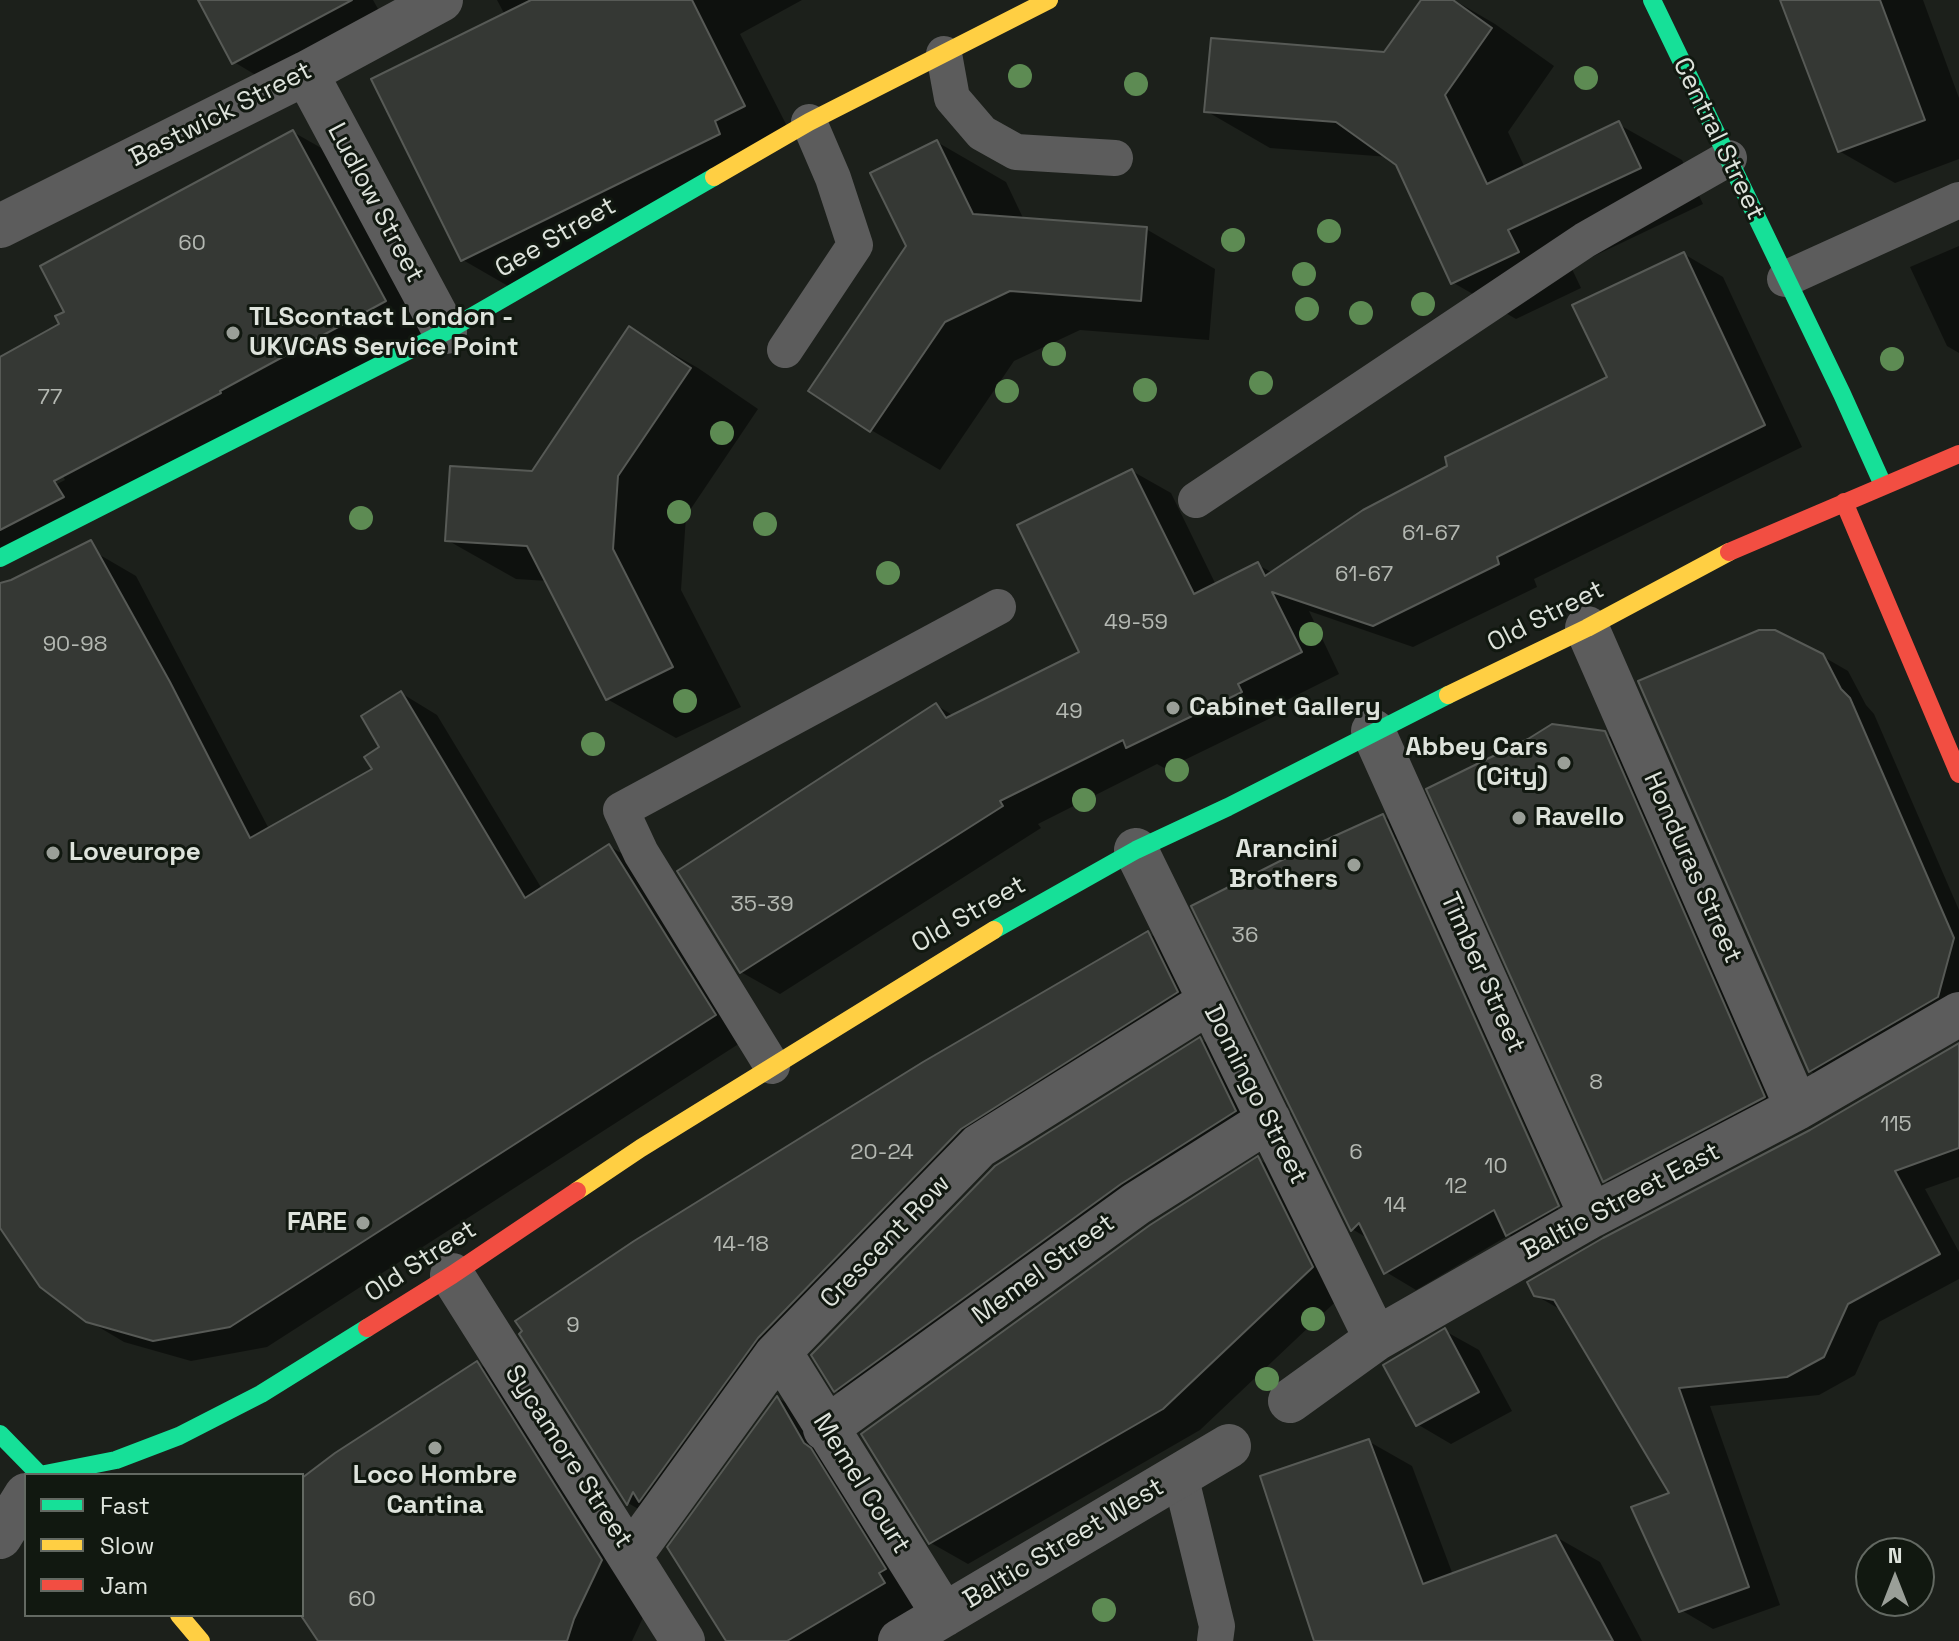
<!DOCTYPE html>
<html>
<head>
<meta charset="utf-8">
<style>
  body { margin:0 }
  #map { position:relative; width:1959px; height:1641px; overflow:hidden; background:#1c201b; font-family:"Space Grotesk",sans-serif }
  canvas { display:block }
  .legend { position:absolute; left:24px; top:1473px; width:280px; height:144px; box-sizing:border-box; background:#111810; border:2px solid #636962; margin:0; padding:10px 14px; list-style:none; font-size:24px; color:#dee3dc }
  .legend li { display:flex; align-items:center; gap:16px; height:40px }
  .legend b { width:40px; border:2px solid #636962 }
  .north { position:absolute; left:1855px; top:1537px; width:80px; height:80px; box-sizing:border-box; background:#111810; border:2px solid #636962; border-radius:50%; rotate:0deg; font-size:22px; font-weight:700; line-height:32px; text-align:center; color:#dee3dc }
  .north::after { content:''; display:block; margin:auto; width:28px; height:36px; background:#9a9f98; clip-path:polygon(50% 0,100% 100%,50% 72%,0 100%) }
</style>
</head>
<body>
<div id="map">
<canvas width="1959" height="1641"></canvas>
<ul class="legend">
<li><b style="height:10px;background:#16e098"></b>Fast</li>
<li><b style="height:10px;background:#ffcf43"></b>Slow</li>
<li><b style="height:10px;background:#f24e42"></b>Jam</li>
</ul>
<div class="north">N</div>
</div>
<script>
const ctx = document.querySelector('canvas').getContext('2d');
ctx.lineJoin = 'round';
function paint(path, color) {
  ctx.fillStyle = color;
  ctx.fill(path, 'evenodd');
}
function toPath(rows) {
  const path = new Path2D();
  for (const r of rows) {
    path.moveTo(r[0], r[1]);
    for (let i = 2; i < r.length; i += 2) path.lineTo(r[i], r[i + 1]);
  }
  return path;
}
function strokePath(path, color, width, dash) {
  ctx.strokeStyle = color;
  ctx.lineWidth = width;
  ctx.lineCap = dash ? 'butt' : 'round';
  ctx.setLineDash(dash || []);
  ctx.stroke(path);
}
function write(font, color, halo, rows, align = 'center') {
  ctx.font = font + ' "Space Grotesk",sans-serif';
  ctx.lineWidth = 6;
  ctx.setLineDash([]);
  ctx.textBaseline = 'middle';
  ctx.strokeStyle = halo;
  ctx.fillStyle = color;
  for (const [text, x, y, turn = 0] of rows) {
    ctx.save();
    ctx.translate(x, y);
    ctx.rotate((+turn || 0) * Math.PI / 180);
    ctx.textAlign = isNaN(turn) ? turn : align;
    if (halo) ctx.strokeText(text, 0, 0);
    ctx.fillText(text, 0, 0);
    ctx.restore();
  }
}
paint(toPath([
  [200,0,373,0,390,30,279,89,234,62],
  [497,0,802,0,740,34,790,132,508,286,463,260,505,15],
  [1423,0,1454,0,1495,24,1554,66,1508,132,1525,168,1618,124,1682,160,1703,204,1571,267,1581,288,1516,319,1452,282,1398,163,1389,157,1270,148,1206,111,1385,54],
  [1782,0,1923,0,1959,98,1959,159,1895,183,1839,151],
  [293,132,339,158,431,328,0,560,0,513,65,480,63,476,0,509,0,359,61,325,67,313],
  [937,142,1006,182,1024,220,1146,229,1215,269,1209,340,1080,330,1014,361,940,470,871,430,811,390,908,246],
  [1959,246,1959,353,1947,346,1910,267],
  [1684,254,1723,277,1802,447,1534,579,1537,587,1413,647,1309,611,1339,674,1275,706,1279,714,1166,769,1157,764,1038,824,1041,828,780,994,741,972,936,705,954,716,1081,653,1132,471,1171,493,1216,585,1258,565,1273,573,1610,378],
  [629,329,698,368,758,409,686,516,681,590,741,707,676,738,607,699,548,581,516,579,447,540,533,473],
  [100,555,136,576,269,829,375,770,401,693,437,715,542,889,609,846,645,867,751,1036,267,1347,191,1361,124,1342,87,1320,0,1225,0,610],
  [1822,656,1848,671,1866,705,1874,714,1959,910,1959,1013,1835,1085,1810,1071],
  [1604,733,1629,748,1788,1111,1629,1194,1604,1180],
  [1383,816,1413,834,1588,1223,1538,1252,1509,1235,1416,1290,1386,1272,1369,1239,1352,1229],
  [1392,839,1396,839,1565,1214,1561,1216],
  [1148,933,1189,957,1218,1016,1002,1151,799,1361,668,1526,628,1503,521,1334],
  [1200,1039,1234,1059,1269,1131,869,1410,835,1390],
  [1959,1045,1959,1177,1925,1189,1959,1252,1959,1279,1879,1322,1855,1375,1819,1395,1710,1406,1780,1605,1713,1629,1681,1610,1672,1494,1563,1311,1535,1295],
  [1258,1159,1296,1180,1349,1289,1200,1430,968,1564,931,1543],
  [1445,1331,1479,1350,1512,1411,1451,1444,1417,1424],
  [477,1363,531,1395,655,1592,632,1641,321,1641,302,1606,302,1480],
  [778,1398,833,1430,940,1601,896,1641,729,1641],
  [1368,1441,1412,1466,1453,1575,1556,1537,1600,1562,1642,1641,1316,1641]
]), '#0007');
const building = toPath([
  [198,0,352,0,232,64,198,0],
  [531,0,692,0,745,106,715,121,720,134,461,261,371,79,531,0],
  [1421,0,1453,0,1492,28,1445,95,1487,184,1619,121,1641,168,1508,230,1519,252,1451,284,1396,165,1336,122,1204,112,1211,38,1384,52,1421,0],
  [1780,0,1880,0,1925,120,1838,152,1780,0],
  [293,130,386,301,220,391,221,393,54,481,64,497,0,530,0,357,59,324,55,316,64,312,40,266,293,130],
  [937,140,973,214,1147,227,1141,301,1010,291,945,322,870,432,808,391,906,246,870,173,937,140],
  [1684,252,1765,425,1497,557,1499,564,1373,626,1272,592,1302,652,1238,684,1242,692,1126,748,1123,740,1000,801,1003,806,740,973,677,871,936,703,946,718,1079,652,1017,525,1132,469,1194,594,1258,562,1265,576,1363,510,1447,466,1445,457,1607,377,1572,305,1684,252],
  [629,326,691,368,618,476,613,549,673,667,606,700,527,546,445,541,450,466,532,471,629,326],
  [91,540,170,682,250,838,372,769,364,757,379,747,361,716,401,691,525,898,609,844,716,1015,230,1327,153,1341,86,1322,40,1287,0,1228,0,583,11,580,91,540],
  [1759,630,1775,630,1823,654,1841,689,1850,698,1954,938,1938,997,1809,1072,1638,681,1759,630],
  [1552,724,1605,731,1765,1097,1603,1182,1426,789,1528,739,1552,724],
  [1383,814,1559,1206,1506,1236,1494,1210,1384,1274,1359,1223,1351,1231,1191,906,1284,859,1383,814],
  [1148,931,1178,992,961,1129,758,1338,639,1502,633,1492,627,1505,519,1334,522,1331,515,1321,634,1241,923,1062,1148,931],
  [1200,1037,1236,1111,1121,1184,834,1392,811,1355,995,1166,1200,1037],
  [1959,1043,1959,1148,1895,1171,1940,1254,1848,1304,1824,1357,1787,1377,1679,1388,1749,1587,1679,1612,1631,1507,1669,1493,1554,1300,1534,1296,1527,1282,1603,1238,1810,1130,1959,1043],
  [1258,1156,1313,1267,1163,1409,929,1544,861,1434,1150,1225,1258,1156],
  [1445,1328,1479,1392,1416,1426,1383,1365,1445,1328],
  [477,1361,602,1560,574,1619,567,1641,318,1641,302,1617,302,1478,335,1453,477,1361],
  [777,1396,804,1443,811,1448,886,1569,879,1573,885,1583,787,1641,726,1641,667,1547,777,1396],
  [1369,1439,1423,1584,1556,1535,1613,1641,1314,1641,1260,1476,1369,1439]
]);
paint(building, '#353834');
strokePath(building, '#575a56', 2);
strokePath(toPath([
  [944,54,952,98,982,133,1016,152,1115,158],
  [1785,279,1959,200],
  [785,350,855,245,833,178,809,122],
  [1196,500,1585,240,1729,158],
  [772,1066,641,853,621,810,998,607],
  [1180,1475,1217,1626,1215,1641]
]), '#5c5c5c', 36);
strokePath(toPath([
  [306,73,445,332],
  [0,226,306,73,441,0],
  [1587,628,1797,1108],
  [1373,731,1591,1216],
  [1136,850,1376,1339],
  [452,1275,683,1641],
  [776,1355,786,1362,944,1615],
  [1290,1401,1376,1339,1591,1216,1797,1108,1959,1014],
  [825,1429,1136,1204,1269,1120],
  [0,1537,26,1495],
  [631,1555,776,1355,979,1146,1209,1002],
  [900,1641,1229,1446]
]), '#5c5c5c', 44);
strokePath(toPath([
  [1652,0,1842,394,1883,485],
  [0,558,445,332,714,177],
  [994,930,1136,850,1228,807,1448,695],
  [0,1434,40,1475],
  [40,1475,116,1460,179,1436,261,1394,367,1328]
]), '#16e098', 18);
strokePath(toPath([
  [714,177,809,122,1049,0],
  [1448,695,1587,628,1729,552],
  [577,1191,641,1148,994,930],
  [179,1615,201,1641]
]), '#ffcf43', 18);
strokePath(toPath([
  [1844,502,1959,774],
  [1729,552,1959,454],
  [367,1328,452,1275,577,1191]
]), '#f24e42', 18);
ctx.fillStyle = '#5d8b53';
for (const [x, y] of [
  [1020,76],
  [1586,78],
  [1136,84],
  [1329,231],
  [1233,240],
  [1304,274],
  [1423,304],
  [1307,309],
  [1361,313],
  [1054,354],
  [1892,359],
  [1261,383],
  [1145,390],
  [1007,391],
  [722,433],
  [679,512],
  [361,518],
  [765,524],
  [888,573],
  [1311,634],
  [685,701],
  [593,744],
  [1177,770],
  [1084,800],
  [1313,1319],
  [1267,1379],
  [1104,1610]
]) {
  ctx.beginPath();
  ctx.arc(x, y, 12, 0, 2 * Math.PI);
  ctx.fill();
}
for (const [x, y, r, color] of [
  [233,333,8,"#9a9f98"],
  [1173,708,8,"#9a9f98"],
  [1564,763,8,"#9a9f98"],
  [1519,818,8,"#9a9f98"],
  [53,853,8,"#9a9f98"],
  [1354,865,8,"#9a9f98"],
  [363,1223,8,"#9a9f98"],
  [435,1448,8,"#9a9f98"]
]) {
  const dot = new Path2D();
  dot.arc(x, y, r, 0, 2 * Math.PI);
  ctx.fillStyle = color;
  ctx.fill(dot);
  strokePath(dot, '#111810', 3);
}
write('22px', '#b4b8b2', null, [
  ["60",192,244],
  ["77",50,398],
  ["61-67",1431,534],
  ["61-67",1364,575],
  ["49-59",1136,623],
  ["90-98",75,645],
  ["49",1069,712],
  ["35-39",762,905],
  ["36",1245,936],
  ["8",1596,1083],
  ["115",1896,1125],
  ["20-24",882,1153],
  ["6",1356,1153],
  ["10",1496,1167],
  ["12",1456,1187],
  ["14",1395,1206],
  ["14-18",741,1245],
  ["9",573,1326],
  ["60",362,1600]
]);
write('26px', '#dee3dc', '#111810', [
  ["Bastwick Street",221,115,-27],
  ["Central Street",1718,139,64],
  ["Ludlow Street",375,203,62],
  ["Gee Street",556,238,-30],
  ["Old Street",1546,617,-27],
  ["Honduras Street",1692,868,66],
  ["Old Street",969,915,-30],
  ["Timber Street",1482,973,66],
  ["Domingo Street",1255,1095,63],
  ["Baltic Street East",1621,1202,-28],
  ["Crescent Row",886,1242,-46],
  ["Old Street",421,1262,-33],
  ["Memel Street",1044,1270,-36],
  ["Sycamore Street",568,1457,57],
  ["Memel Court",861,1484,58],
  ["Baltic Street West",1064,1544,-31]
]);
write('bold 26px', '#dee3dc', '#111810', [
  ["TLScontact London -",249,318],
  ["UKVCAS Service Point",249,348],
  ["Cabinet Gallery",1189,708],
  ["Abbey Cars",1548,748,"right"],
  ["(City)",1548,778,"right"],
  ["Ravello",1535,818],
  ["Arancini",1338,850,"right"],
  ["Brothers",1338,880,"right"],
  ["Loveurope",69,853],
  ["FARE",347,1223,"right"],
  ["Loco Hombre",435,1476,"center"],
  ["Cantina",435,1506,"center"]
], 'left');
</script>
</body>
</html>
